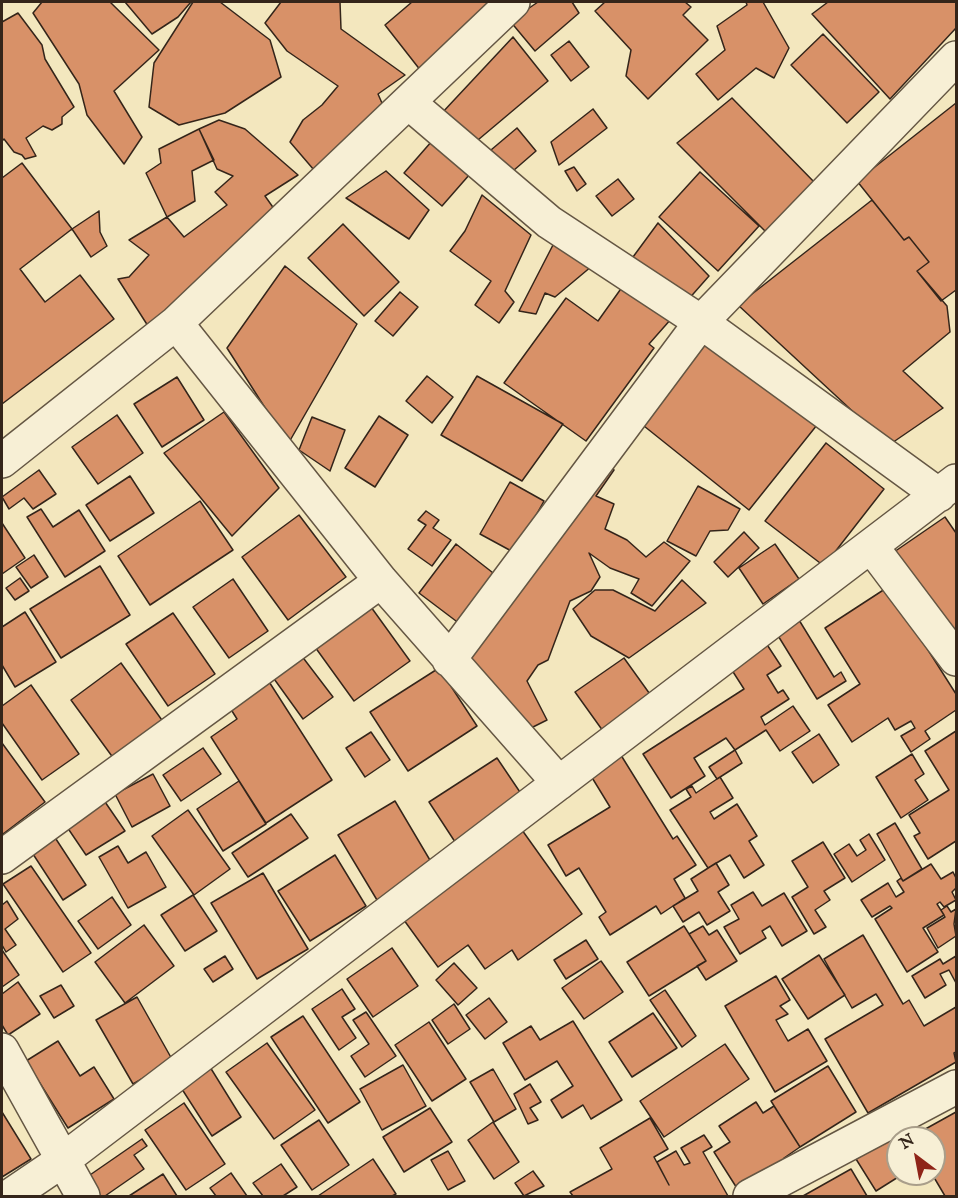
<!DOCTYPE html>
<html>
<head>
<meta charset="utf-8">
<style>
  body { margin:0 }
  #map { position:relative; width:958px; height:1198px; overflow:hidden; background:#f3e7be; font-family:"IM FELL English",serif }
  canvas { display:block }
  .frame { position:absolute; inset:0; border:3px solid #34251a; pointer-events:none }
  .north { position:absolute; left:886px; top:1126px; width:60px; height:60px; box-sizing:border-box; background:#f7efd5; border:2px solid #a99e8a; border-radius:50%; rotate:328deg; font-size:16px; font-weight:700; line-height:24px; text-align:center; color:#34251a }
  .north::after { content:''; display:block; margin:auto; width:21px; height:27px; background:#8f2418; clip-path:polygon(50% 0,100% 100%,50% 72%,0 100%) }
</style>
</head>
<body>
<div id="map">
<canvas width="958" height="1198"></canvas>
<div class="frame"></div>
<div class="north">N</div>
</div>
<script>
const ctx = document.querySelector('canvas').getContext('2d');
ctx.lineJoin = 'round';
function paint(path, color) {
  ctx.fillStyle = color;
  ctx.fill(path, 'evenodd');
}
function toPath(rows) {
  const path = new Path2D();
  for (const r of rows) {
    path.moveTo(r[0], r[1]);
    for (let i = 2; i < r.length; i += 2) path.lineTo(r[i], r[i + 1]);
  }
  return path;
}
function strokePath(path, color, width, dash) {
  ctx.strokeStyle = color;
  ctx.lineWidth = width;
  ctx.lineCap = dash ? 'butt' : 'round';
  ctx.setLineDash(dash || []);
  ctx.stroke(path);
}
const building = toPath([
  [42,2,110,2,159,50,114,91,142,137,124,164,87,115,79,84,33,13,42,2],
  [125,2,191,2,178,17,152,34,125,2],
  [193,2,220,2,270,40,281,77,225,113,179,125,149,107,154,63,193,2],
  [281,2,340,2,341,29,405,75,378,94,385,110,320,177,290,142,303,120,322,105,338,86,287,51,265,23,281,2],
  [412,2,500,2,421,71,385,25,412,2],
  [538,2,572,2,579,13,535,51,510,21,538,2],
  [605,2,685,2,691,7,683,15,708,40,648,99,626,76,631,50,595,11,605,2],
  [746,2,763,2,789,48,774,78,756,68,718,100,696,74,725,50,717,26,747,5,746,2],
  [828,2,956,2,956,28,890,99,812,14,828,2],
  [18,13,42,45,45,59,74,107,62,117,62,124,52,130,43,126,26,138,36,156,25,159,22,155,14,152,4,139,2,141,2,22,18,13],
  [823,34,879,92,847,123,791,65,823,34],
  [513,37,548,81,472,145,441,114,513,37],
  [569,41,589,67,571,81,551,55,569,41],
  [732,98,818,186,768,234,677,143,732,98],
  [956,103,956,290,941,301,917,271,929,262,909,237,904,240,857,181,956,103],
  [593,109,607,128,559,165,551,142,593,109],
  [219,120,245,129,298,175,265,196,282,220,148,326,118,279,129,277,149,255,129,240,167,217,184,237,227,205,215,192,233,176,217,169,199,129,219,120],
  [517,128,536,151,491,190,472,166,517,128],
  [199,129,214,160,192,171,195,201,167,217,146,173,161,163,159,149,199,129],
  [432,141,470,174,442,206,404,173,432,141],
  [22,163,72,229,20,269,45,302,80,275,114,319,2,404,2,178,22,163],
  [574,167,586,184,577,191,565,171,574,167],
  [386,171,429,210,409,239,346,198,386,171],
  [700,172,759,226,718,271,659,217,700,172],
  [618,179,634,199,612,216,596,196,618,179],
  [482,195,531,235,505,291,514,302,499,323,475,305,491,281,450,251,465,231,482,195],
  [872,200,904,240,909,237,929,262,917,271,947,306,950,332,903,371,943,408,889,445,738,305,872,200],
  [99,211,100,232,107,246,91,257,72,229,99,211],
  [658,223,709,276,649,344,654,348,586,441,504,383,566,298,598,321,640,262,633,257,658,223],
  [343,224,399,282,364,316,308,258,343,224],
  [554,243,592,266,555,297,545,293,536,314,519,311,554,243],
  [285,266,357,324,288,444,227,348,285,266],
  [400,292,418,307,393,336,375,321,400,292],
  [709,340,817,425,749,510,634,418,667,392,709,340],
  [427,376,453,397,432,423,406,401,427,376],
  [477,376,563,424,522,481,441,435,477,376],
  [177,377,204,420,162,447,134,404,177,377],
  [224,412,279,488,232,536,164,453,224,412],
  [117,415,143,453,98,484,72,447,117,415],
  [379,416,408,435,375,487,345,468,379,416],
  [312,417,345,430,330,471,299,450,312,417],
  [826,443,884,489,824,566,765,521,826,443],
  [604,450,614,470,596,496,614,504,605,529,627,540,646,557,664,542,690,561,652,606,631,593,639,579,610,568,589,553,600,577,591,591,570,601,548,660,538,665,527,681,547,720,521,733,484,685,471,658,524,581,604,450],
  [39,470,56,494,33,509,24,498,9,509,2,497,39,470],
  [130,476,154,513,110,541,86,505,130,476],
  [510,482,544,501,515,553,480,534,510,482],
  [698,486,740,509,728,530,710,531,696,556,667,541,698,486],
  [200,501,233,550,150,605,118,556,200,501],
  [41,509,53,527,79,510,105,551,65,577,27,517,41,509],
  [426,511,439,520,433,528,451,540,432,566,408,549,426,525,418,520,426,511],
  [299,515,346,577,288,620,242,557,299,515],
  [945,517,956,533,956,643,894,552,945,517],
  [2,523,25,558,2,574,2,523],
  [744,532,759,548,728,577,714,562,744,532],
  [456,544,497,576,460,624,419,593,456,544],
  [775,544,799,579,763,604,739,568,775,544],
  [34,555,48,577,31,588,16,567,34,555],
  [100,566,130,615,61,658,30,609,100,566],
  [20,578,29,591,15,600,6,588,20,578],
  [233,579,268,631,229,658,193,607,233,579],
  [682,580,706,603,629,658,591,636,573,609,595,590,613,590,655,611,682,580],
  [888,587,956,694,956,710,925,731,930,739,911,752,901,736,915,728,911,721,895,730,888,718,852,742,828,705,860,684,825,628,888,587],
  [371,607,410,661,354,701,315,647,371,607],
  [25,612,56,662,15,687,2,665,2,627,25,612],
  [173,613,215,674,168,706,126,644,173,613],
  [799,620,834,677,841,672,846,681,817,699,777,634,799,620],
  [764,640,781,666,767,675,778,693,783,690,789,699,761,717,765,725,793,706,810,731,780,751,766,730,735,750,726,738,694,758,705,776,671,798,643,754,744,689,728,664,764,640],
  [301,655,333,697,303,719,272,676,301,655],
  [624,658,657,704,608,738,575,692,624,658],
  [121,663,164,723,114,759,71,700,121,663],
  [439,668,477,726,408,771,370,712,439,668],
  [266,677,332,780,266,823,211,737,237,719,227,703,266,677],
  [31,685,79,754,42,780,2,723,2,706,31,685],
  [956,731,956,841,928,859,914,836,920,833,909,815,949,790,925,751,956,731],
  [371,732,390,760,365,777,346,748,371,732],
  [819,734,839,765,813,783,792,752,819,734],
  [2,743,45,802,3,834,2,832,2,743],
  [203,748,221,774,181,801,163,775,203,748],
  [735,750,742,763,717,779,709,767,735,750],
  [619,752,673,839,677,836,696,865,674,879,685,898,661,914,656,906,610,935,599,917,606,912,579,868,566,876,548,845,610,807,588,771,619,752],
  [912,754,924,774,915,780,928,800,901,818,876,777,912,754],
  [497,758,528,804,459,848,429,802,497,758],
  [153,774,170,806,132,827,115,794,153,774],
  [720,777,733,798,710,812,714,819,737,804,757,836,749,841,764,865,744,878,730,855,708,868,670,810,691,797,686,789,692,786,696,793,720,777],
  [239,781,266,824,223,851,197,809,239,781],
  [103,799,125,831,86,855,65,824,103,799],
  [395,801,437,872,380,905,338,835,395,801],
  [188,810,230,869,194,895,152,836,188,810],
  [291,814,308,838,248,877,232,853,291,814],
  [895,823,922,869,903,881,877,834,895,823],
  [522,830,582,914,518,960,512,950,485,969,468,945,438,967,401,916,522,830],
  [869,834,885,860,852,882,834,854,849,844,857,856,866,850,860,840,869,834],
  [54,836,86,885,63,900,31,851,54,836],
  [823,842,845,878,824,891,830,900,815,910,826,927,814,934,792,897,808,887,792,861,823,842],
  [118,846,128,863,146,852,166,887,128,908,99,857,118,846],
  [335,855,366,906,310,941,278,891,335,855],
  [716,863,729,885,718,892,730,911,707,925,699,912,683,922,673,906,698,891,691,879,716,863],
  [931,864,941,879,953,872,956,878,956,888,952,892,956,900,944,907,940,902,937,904,944,915,923,928,938,952,907,972,875,919,892,908,890,906,872,917,861,900,888,883,896,897,904,892,897,881,901,878,903,881,931,864],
  [31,866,91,953,63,972,3,884,31,866],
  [263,873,308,949,257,979,211,903,263,873],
  [753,892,762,906,784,893,807,931,782,946,770,926,762,931,766,938,740,954,724,927,739,919,731,905,753,892],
  [193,895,217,931,185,951,161,915,193,895],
  [112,897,131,925,98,949,78,921,112,897],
  [7,901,18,919,5,929,16,945,6,952,2,945,2,905,7,901],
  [947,906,951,912,956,909,954,924,956,936,938,948,927,928,945,917,941,910,947,906],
  [144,925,174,966,125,1003,95,962,144,925],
  [684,926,706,961,649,996,627,962,684,926],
  [703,926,709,935,717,930,737,961,706,980,697,966,706,961,689,934,703,926],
  [863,935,903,1004,909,1000,924,1026,956,1007,956,1052,954,1053,956,1062,868,1113,825,1039,883,1005,876,994,852,1008,824,959,863,935],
  [586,940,598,959,566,979,554,960,586,940],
  [392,948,418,986,373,1017,347,979,392,948],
  [2,950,19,975,2,987,2,950],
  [819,955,845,995,808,1019,782,979,819,955],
  [225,956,233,969,213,982,204,969,225,956],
  [956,956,956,983,949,970,940,974,946,985,925,998,912,976,940,959,943,964,956,956],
  [601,961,623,992,584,1019,562,988,601,961],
  [454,963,477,988,458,1005,436,980,454,963],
  [776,976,790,1000,780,1006,788,1014,776,1020,788,1041,808,1029,827,1061,775,1092,725,1006,776,976],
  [18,982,40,1014,8,1035,2,1025,2,994,18,982],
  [61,985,74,1006,54,1018,40,996,61,985],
  [342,989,355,1009,342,1017,356,1038,339,1050,312,1009,342,989],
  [665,990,696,1036,682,1047,650,1000,665,990],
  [137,997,173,1061,133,1084,96,1020,137,997],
  [489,998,507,1022,485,1039,466,1015,489,998],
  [454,1004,470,1029,448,1044,432,1020,454,1004],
  [366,1012,396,1056,365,1077,351,1056,369,1044,353,1020,366,1012],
  [653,1013,677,1048,632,1077,609,1042,653,1013],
  [303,1016,360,1102,328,1123,271,1037,303,1016],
  [573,1021,622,1100,591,1119,583,1105,562,1118,551,1100,573,1086,557,1061,525,1080,503,1043,531,1026,540,1040,573,1021],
  [429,1022,466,1079,432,1101,395,1045,429,1022],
  [58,1041,80,1076,94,1067,114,1099,68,1128,26,1061,58,1041],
  [267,1043,315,1110,274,1139,226,1072,267,1043],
  [725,1044,749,1079,664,1137,640,1101,725,1044],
  [403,1065,426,1106,382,1130,360,1089,403,1065],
  [828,1066,856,1112,800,1147,771,1101,828,1066],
  [210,1067,241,1117,212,1136,180,1086,210,1067],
  [493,1069,516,1109,494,1122,470,1082,493,1069],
  [530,1084,541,1102,530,1108,538,1120,528,1124,514,1094,530,1084],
  [756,1102,763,1113,774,1106,800,1147,784,1158,787,1162,740,1193,714,1152,730,1142,719,1126,756,1102],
  [184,1103,225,1164,186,1190,145,1130,184,1103],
  [430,1108,452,1142,404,1172,383,1137,430,1108],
  [2,1112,31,1159,2,1177,2,1112],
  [956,1112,956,1196,945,1196,932,1174,934,1138,911,1137,956,1112],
  [650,1118,668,1149,654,1157,669,1185,657,1162,676,1151,684,1165,690,1163,681,1148,704,1135,712,1147,703,1152,728,1196,573,1196,570,1192,612,1169,600,1148,650,1118],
  [319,1120,349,1165,312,1190,281,1145,319,1120],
  [493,1122,519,1162,494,1179,468,1140,493,1122],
  [896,1133,900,1138,898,1150,893,1153,898,1161,898,1174,903,1174,876,1191,856,1159,896,1133],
  [142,1139,147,1146,134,1155,144,1169,105,1196,100,1196,87,1177,142,1139],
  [448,1151,465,1181,448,1190,431,1160,448,1151],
  [373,1159,396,1194,392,1196,318,1196,373,1159],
  [281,1164,297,1187,283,1196,263,1196,253,1183,281,1164],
  [851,1169,867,1196,803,1196,851,1169],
  [533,1171,544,1186,524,1196,515,1183,533,1171],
  [231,1173,247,1196,216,1196,210,1188,231,1173],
  [163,1174,177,1196,129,1196,163,1174]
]);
paint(building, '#d89168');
strokePath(building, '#34251a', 1.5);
const minor = toPath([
  [408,102,549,222,701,322,939,495],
  [176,323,381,581,559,783],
  [2,461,176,323,513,2],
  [871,546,956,659],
  [449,660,701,322,956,58],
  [2,857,381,581],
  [2,1050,83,1196],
  [10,1196,63,1160,956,481],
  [750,1196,956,1087]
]);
strokePath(minor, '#645643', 36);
strokePath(minor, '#f7efd5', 33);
</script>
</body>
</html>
